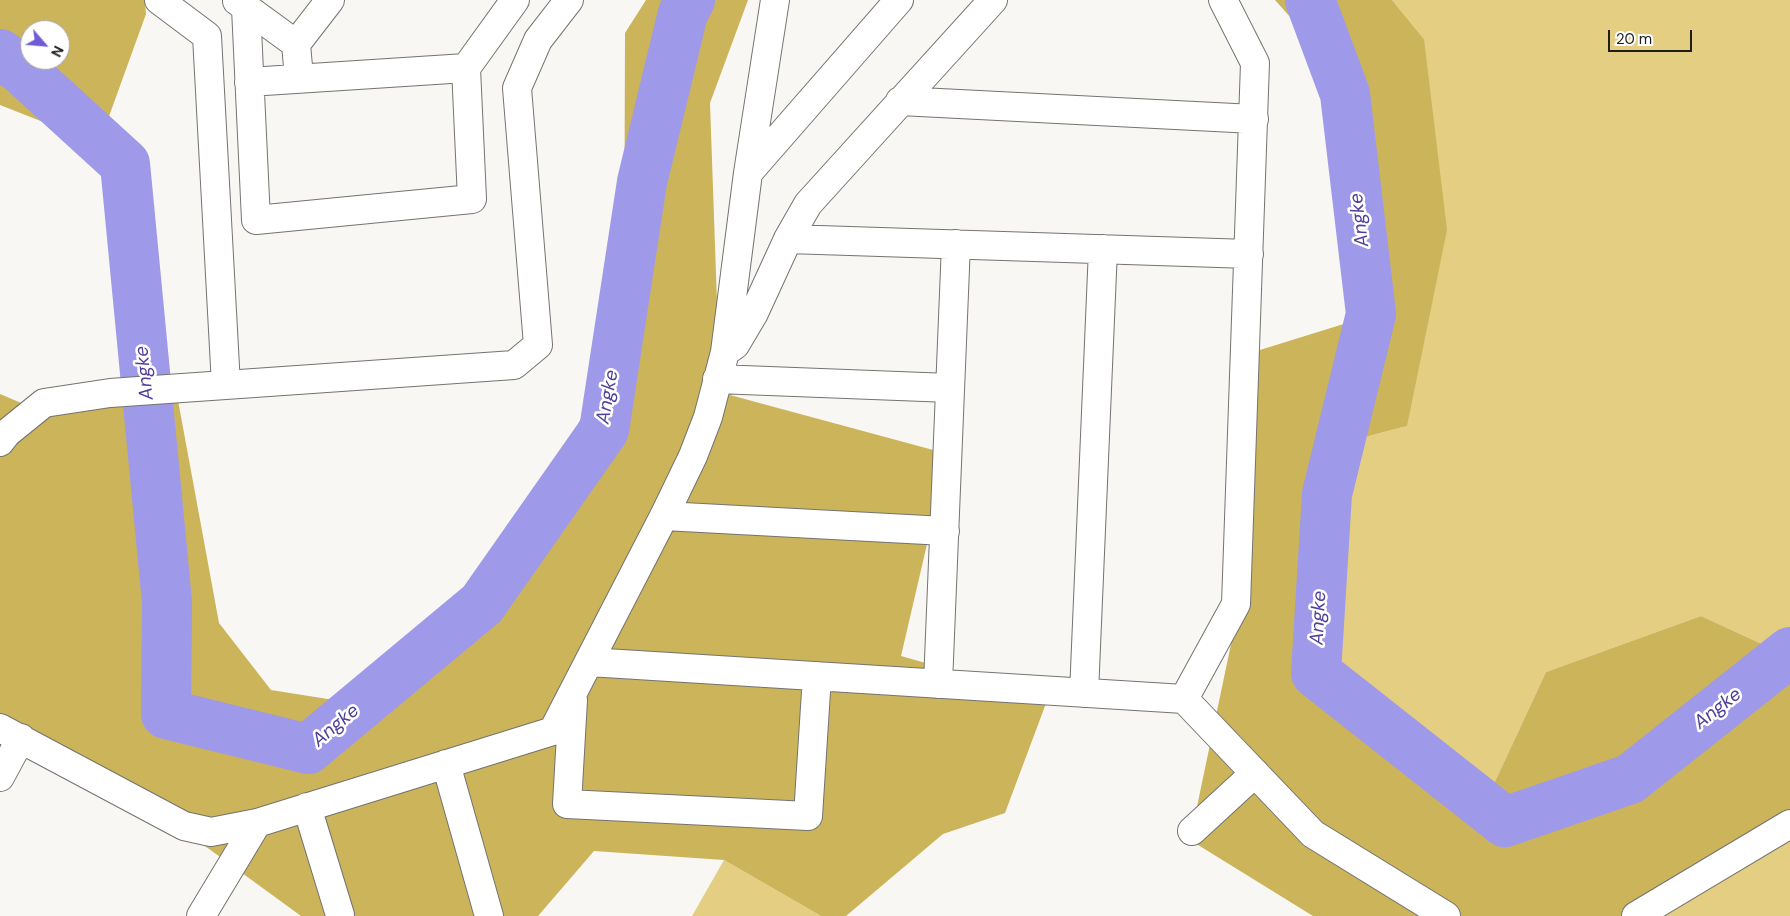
<!DOCTYPE html>
<html>
<head>
<meta charset="utf-8">
<style>
  body { margin:0 }
  #map { position:relative; width:1790px; height:916px; overflow:hidden; background:#f8f7f3; font-family:"DM Sans",sans-serif }
  canvas { display:block }
  .north { position:absolute; left:20px; top:20px; width:50px; height:50px; box-sizing:border-box; background:#fff; border:1px solid #a5a5a5; border-radius:50%; rotate:117deg; font-size:14px; font-weight:700; line-height:20px; text-align:center; color:#1f1e1d }
  .north::after { content:''; display:block; margin:auto; width:18px; height:22px; background:#6f5dd7; clip-path:polygon(50% 0,100% 100%,50% 72%,0 100%) }
  .scale { position:absolute; left:1608px; top:30px; width:84px; height:22px; box-sizing:border-box; border:2px solid #1f1e1d; border-top:0; padding-left:6px; font-size:15px; line-height:18px; white-space:nowrap; color:#1f1e1d; -webkit-text-stroke:4px #fff; paint-order:stroke }
</style>
</head>
<body>
<div id="map">
<canvas width="1790" height="916"></canvas>
<div class="north">N</div>
<div class="scale">20 m</div>
</div>
<script>
const ctx = document.querySelector('canvas').getContext('2d');
ctx.lineJoin = 'round';
function paint(path, color) {
  ctx.fillStyle = color;
  ctx.fill(path, 'evenodd');
}
function toPath(rows) {
  const path = new Path2D();
  for (const r of rows) {
    path.moveTo(r[0], r[1]);
    for (let i = 2; i < r.length; i += 2) path.lineTo(r[i], r[i + 1]);
  }
  return path;
}
function strokePath(path, color, width, dash) {
  ctx.strokeStyle = color;
  ctx.lineWidth = width;
  ctx.lineCap = dash ? 'butt' : 'round';
  ctx.setLineDash(dash || []);
  ctx.stroke(path);
}
function write(font, color, halo, rows, align = 'center') {
  ctx.font = font + ' "DM Sans",sans-serif';
  ctx.lineWidth = 5;
  ctx.setLineDash([]);
  ctx.textBaseline = 'middle';
  ctx.strokeStyle = halo;
  ctx.fillStyle = color;
  for (const [text, x, y, turn = 0] of rows) {
    ctx.save();
    ctx.translate(x, y);
    ctx.rotate((+turn || 0) * Math.PI / 180);
    ctx.textAlign = isNaN(turn) ? turn : align;
    if (halo) ctx.strokeText(text, 0, 0);
    ctx.fillText(text, 0, 0);
    ctx.restore();
  }
}
paint(toPath([
  [1392,0,1790,0,1790,657,1701,616,1546,672,1492,788,1337,707,1315,626,1346,442,1407,426,1424,39],
  [1790,819,1790,916,1642,916],
  [724,860,821,916,692,916]
]), '#e4ce81');
paint(toPath([
  [0,0,145,0,146,14,99,144,0,105],
  [30,30,60,30,60,60,30,60],
  [646,0,748,0,710,103,718,331,704,388,948,454,901,656,1048,698,1005,813,943,834,846,916,821,916,724,860,594,851,538,916,301,916,98,768,0,717,0,394,45,413,175,384,219,623,271,690,334,700,515,558,624,327,625,33],
  [1275,0,1392,0,1424,39,1447,230,1407,426,1346,442,1315,626,1337,707,1492,788,1546,672,1701,616,1790,657,1790,819,1642,916,1313,916,1190,840,1235,625,1247,354,1392,309,1357,92]
]), '#ccb45a');
strokePath(toPath([
  [1310,0,1345,94,1371,314,1327,494,1316,673,1505,822,1630,779,1790,652],
  [0,54,21,69,125,164,167,602,166,714,308,749,482,604,604,430,642,182,683,13,690,0]
]), '#9e99e8', 50);
const minor = toPath([
  [159,0,207,36,226,385],
  [1223,0,1255,63,1236,604,1184,699,1313,834,1446,916],
  [237,1,296,44,299,78],
  [246,8,256,220,472,199,466,68,515,0],
  [296,44,330,0],
  [249,82,466,68],
  [900,101,1254,119],
  [748,173,899,0],
  [788,239,1249,254],
  [725,352,735,345,754,313,788,239,808,204,993,0],
  [717,379,950,388],
  [0,442,7,433,44,403,110,393,514,365,538,345,517,88,538,40,569,0],
  [664,516,945,531],
  [589,662,1184,699],
  [938,684,956,244],
  [1084,693,1103,249],
  [573,700,567,804,808,816,817,676],
  [0,728,184,826,211,832,257,823,553,731,664,516,693,456,708,417,725,352,748,173,775,0],
  [446,764,489,916],
  [0,777,21,738],
  [307,807,340,915],
  [1192,831,1255,773],
  [201,916,257,823],
  [1636,916,1790,824]
]);
strokePath(minor, '#747370', 30);
strokePath(minor, '#fff', 28);
write('italic 19px', '#4e3f9b', '#fff', [
  ["Angke",1360,220,-97],
  ["Angke",145,373,-96],
  ["Angke",608,397,-80],
  ["Angke",1319,618,-87],
  ["Angke",1718,709,-38],
  ["Angke",336,726,-40]
]);
</script>
</body>
</html>
